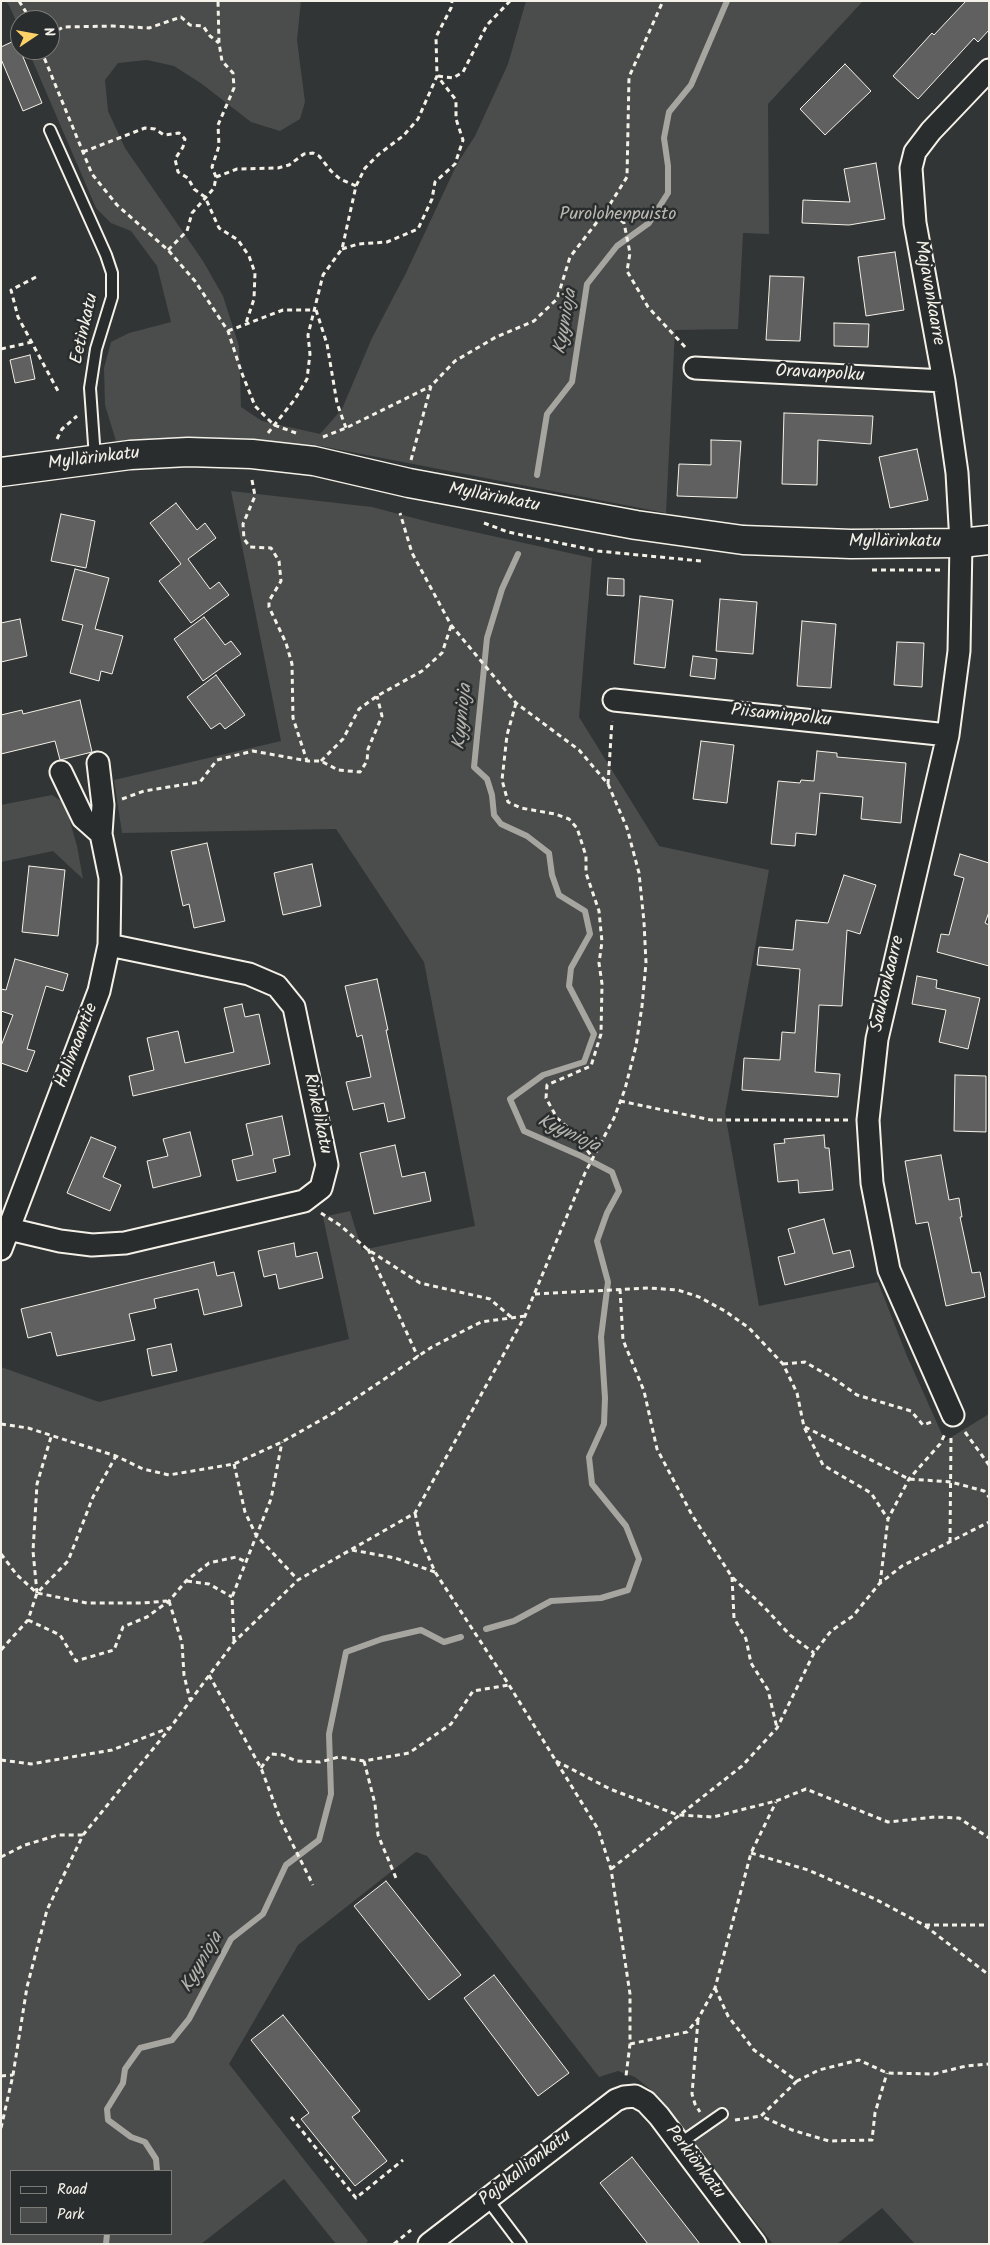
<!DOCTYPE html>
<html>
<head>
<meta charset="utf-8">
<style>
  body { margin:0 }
  #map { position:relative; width:990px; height:2245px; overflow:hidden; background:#323535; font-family:Kalam,sans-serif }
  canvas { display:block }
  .frame { position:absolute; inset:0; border:2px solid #f4f1e8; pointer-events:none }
  .legend { position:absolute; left:10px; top:2170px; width:162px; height:65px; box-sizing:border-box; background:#2a2d2e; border:1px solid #7b7b78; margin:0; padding:6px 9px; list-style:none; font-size:15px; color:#f4f1e8 }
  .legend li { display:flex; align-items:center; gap:10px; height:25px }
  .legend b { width:25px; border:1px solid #7b7b78 }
  .north { position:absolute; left:10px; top:10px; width:50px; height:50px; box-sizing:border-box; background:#2a2d2e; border:1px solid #7b7b78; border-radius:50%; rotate:78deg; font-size:14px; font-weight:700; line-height:20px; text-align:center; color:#f4f1e8 }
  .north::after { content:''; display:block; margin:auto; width:18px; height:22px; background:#ffd166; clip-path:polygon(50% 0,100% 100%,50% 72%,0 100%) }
</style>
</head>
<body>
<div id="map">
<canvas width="990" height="2245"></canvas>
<div class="frame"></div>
<ul class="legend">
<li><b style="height:6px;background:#2a2d2e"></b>Road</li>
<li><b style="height:14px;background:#4b4d4c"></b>Park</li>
</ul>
<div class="north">N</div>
</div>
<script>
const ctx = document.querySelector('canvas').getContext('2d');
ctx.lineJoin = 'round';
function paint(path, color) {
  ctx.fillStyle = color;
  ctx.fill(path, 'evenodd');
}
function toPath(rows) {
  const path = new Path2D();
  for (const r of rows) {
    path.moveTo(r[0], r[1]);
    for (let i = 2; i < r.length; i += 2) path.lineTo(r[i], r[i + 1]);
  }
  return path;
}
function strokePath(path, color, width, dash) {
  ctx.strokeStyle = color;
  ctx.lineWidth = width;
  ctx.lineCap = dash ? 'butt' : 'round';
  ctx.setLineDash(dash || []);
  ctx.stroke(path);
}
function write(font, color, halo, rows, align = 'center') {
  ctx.font = font + ' Kalam,sans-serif';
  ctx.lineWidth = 5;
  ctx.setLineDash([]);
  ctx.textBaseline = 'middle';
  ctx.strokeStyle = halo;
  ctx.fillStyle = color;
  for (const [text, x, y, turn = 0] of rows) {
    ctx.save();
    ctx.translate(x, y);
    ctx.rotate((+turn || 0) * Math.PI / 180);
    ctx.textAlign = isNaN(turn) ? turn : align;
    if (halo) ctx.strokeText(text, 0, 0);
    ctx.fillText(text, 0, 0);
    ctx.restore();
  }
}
paint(toPath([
  [5,1,301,1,297,40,305,102,300,119,280,131,251,122,202,84,174,66,147,60,118,63,105,80,108,111,125,148,203,261,223,296,239,346,241,407,262,421,320,434,342,409,372,338,406,273,457,164,475,136,508,64,526,1,863,1,768,104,769,234,743,233,738,329,675,330,666,513,315,445,215,439,116,441,105,405,104,368,111,342,129,333,171,322,157,266,131,231,111,223,96,208,28,50,50,50,50,20,20,20,20,30,9,5],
  [231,491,372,507,429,522,592,558,579,717,659,846,769,870,725,1113,759,1306,878,1282,907,1356,945,1441,989,1414,989,2244,915,2244,882,2208,837,2244,773,2244,650,2089,635,2077,618,2071,599,2077,427,1856,416,1852,298,1945,229,2064,368,2241,365,2244,336,2244,284,2179,201,2244,1,2244,1,1367,99,1402,349,1339,323,1217,350,1211,362,1250,475,1226,424,962,336,829,122,833,114,780,281,741],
  [11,2171,171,2171,171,2234,11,2234],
  [52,795,61,801,67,811,77,846,83,879,53,851,1,862,1,805]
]), '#4b4d4c');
strokePath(toPath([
  [537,475,547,414,572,382,587,284,617,246,649,223,668,193,668,166,664,138,669,112,691,85,727,1],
  [486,1629,514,1621,551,1601,601,1598,628,1590,639,1559,626,1526,592,1484,589,1457,604,1424,605,1398,601,1337,608,1282,597,1241,607,1213,619,1191,612,1172,581,1156,524,1131,510,1099,543,1075,584,1062,594,1034,569,986,571,968,590,934,585,911,559,895,552,875,549,853,527,836,501,824,494,815,492,795,487,779,474,767,487,638,502,589,518,554],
  [157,2171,156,2159,145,2142,131,2137,108,2120,107,2109,123,2083,125,2069,140,2048,172,2040,189,2019,231,1939,263,1914,286,1865,319,1840,331,1794,329,1734,346,1652,382,1639,421,1630,444,1642,461,1637],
  [106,2244,107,2234]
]), '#a6a5a0', 6);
const building = toPath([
  [966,1,989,1,989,30,978,42,974,38,918,99,893,76,932,33,934,35,966,1],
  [16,40,42,103,23,111,1,59,1,47,16,40],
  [845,64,871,91,825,135,800,109,845,64],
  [876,163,885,219,849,225,802,223,803,200,850,202,844,169,876,163],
  [895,252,904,310,866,316,858,257,895,252],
  [770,276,804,277,800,341,766,340,770,276],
  [834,323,869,324,868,347,834,346,834,323],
  [30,355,35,379,15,383,10,360,30,355],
  [784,413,873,416,871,444,818,440,817,485,782,484,784,413],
  [711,440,741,441,737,498,677,496,679,464,711,465,711,440],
  [917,449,928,500,890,508,879,457,917,449],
  [176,503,197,530,205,523,216,538,188,559,210,589,219,582,229,595,191,623,159,581,181,564,150,523,176,503],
  [61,514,95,521,86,568,51,561,61,514],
  [75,569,109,578,95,629,123,636,112,674,101,671,99,681,70,673,83,625,62,620,75,569],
  [608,578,624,579,624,596,607,595,608,578],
  [640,596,673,600,665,668,634,664,640,596],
  [720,599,757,602,753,654,716,651,720,599],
  [204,617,225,645,231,641,241,654,203,681,174,639,204,617],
  [20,619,27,656,1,662,1,623,20,619],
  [802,621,836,624,831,688,797,686,802,621],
  [897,642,924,643,922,687,894,685,897,642],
  [693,656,717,659,715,679,690,676,693,656],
  [216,675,245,715,225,729,220,723,211,729,187,697,216,675],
  [80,700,92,752,60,760,55,741,1,754,1,715,22,710,23,714,80,700],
  [701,741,734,745,727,803,693,799,701,741],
  [817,751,837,753,837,757,906,763,901,823,861,819,863,797,820,793,816,835,796,833,795,846,771,844,778,781,800,783,801,780,814,781,817,751],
  [207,843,225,921,194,928,189,904,183,906,171,851,207,843],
  [960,854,989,863,989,912,985,923,989,925,989,966,937,952,941,934,949,935,964,878,954,875,960,854],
  [312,864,321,906,283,915,274,873,312,864],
  [29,866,65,870,58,936,22,932,29,866],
  [844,875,876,885,860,934,847,930,842,1006,819,1005,815,1072,840,1074,838,1097,742,1090,744,1058,780,1060,782,1032,795,1033,800,969,757,965,759,947,793,950,796,920,828,923,844,875],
  [15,959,68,974,63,991,46,986,27,1049,35,1051,27,1072,1,1063,1,1046,13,1015,1,1011,1,989,6,990,15,959],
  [917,976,937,980,936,988,980,998,968,1049,939,1042,946,1010,912,1004,917,976],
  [377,979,388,1030,386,1030,405,1118,388,1122,384,1103,353,1110,346,1082,371,1077,362,1035,357,1037,345,986,377,979],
  [242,1004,245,1017,259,1014,270,1064,133,1096,129,1076,154,1070,147,1038,178,1031,185,1063,234,1052,224,1008,242,1004],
  [955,1075,986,1076,986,1132,954,1131,955,1075],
  [282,1116,290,1155,273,1159,276,1172,237,1181,232,1160,253,1155,246,1124,282,1116],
  [190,1132,201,1176,153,1188,147,1161,168,1156,163,1139,190,1132],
  [824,1135,825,1148,829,1148,833,1190,799,1193,798,1180,778,1182,774,1144,785,1143,784,1139,824,1135],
  [91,1137,116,1147,103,1177,121,1185,110,1211,67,1193,91,1137],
  [395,1145,402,1177,425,1172,431,1201,374,1214,360,1153,395,1145],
  [941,1155,949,1200,959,1198,962,1217,960,1217,972,1273,980,1272,985,1297,946,1306,928,1222,916,1224,905,1161,941,1155],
  [824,1219,833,1254,850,1250,854,1267,785,1285,778,1257,795,1253,788,1229,824,1219],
  [294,1243,296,1257,317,1252,323,1278,279,1289,276,1274,264,1277,258,1251,294,1243],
  [214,1262,217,1276,234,1272,242,1306,204,1315,198,1289,154,1299,156,1308,129,1314,135,1340,57,1356,51,1332,28,1338,21,1309,214,1262],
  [171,1344,177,1371,152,1376,147,1349,171,1344],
  [386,1881,461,1975,429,2000,354,1906,386,1881],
  [494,1975,569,2073,538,2096,464,1998,494,1975],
  [283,2015,360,2111,352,2117,387,2161,355,2186,301,2119,309,2113,251,2040,283,2015],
  [632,2157,700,2244,648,2244,600,2183,632,2157]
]);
paint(building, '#5f605f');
strokePath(building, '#f4f1e8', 1);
const lane = toPath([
  [50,130,106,255,112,273,112,297,96,349,90,388,95,458],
  [679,2144,722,2114],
  [487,2199,521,2244]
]);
const street = toPath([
  [695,368,944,381],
  [614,700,948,735],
  [61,772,83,818,101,834],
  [9,1229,60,1241,92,1245,125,1243,304,1201,321,1188,327,1165,294,1007,277,986,249,974,109,945],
  [1,1249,99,991,109,945,110,878,101,834,103,805,98,763],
  [953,1415,889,1270,872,1183,868,1120,877,1039,948,735,959,651,961,543,957,473,944,381,915,223,911,168,915,152,931,131,989,70],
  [429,2244,616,2100,624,2097,635,2096,646,2102,659,2116,755,2244]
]);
const secondary = toPath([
  [1,472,130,455,188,452,252,454,314,461,409,483,636,525,743,540,851,544,961,543,989,540]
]);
strokePath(lane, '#f4f1e8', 14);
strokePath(street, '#f4f1e8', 25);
strokePath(secondary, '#f4f1e8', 31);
strokePath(toPath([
  [19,1,31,20],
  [50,35,63,27,113,26,149,28,181,17,190,25,203,26,210,36,219,43],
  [41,50,92,174,117,205,168,250,195,281,228,331,241,371,255,406,274,425,296,433],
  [438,76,453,78,463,72,487,25,510,1],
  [83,152,145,128,155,129,164,135,179,133,185,139,183,147,175,159,178,172,188,178,194,189,205,197,219,228,238,240,249,256,255,273,254,299,246,323],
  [216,177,212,167,219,146,218,125,234,88,233,73,222,61,219,43,218,1],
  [607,209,624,223,630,253,627,271,648,307,687,349],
  [342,249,358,244,387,242,418,229,432,199,435,182,455,164,463,140,456,119,456,100,438,77],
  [168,250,187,231,192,213,214,188,216,177,237,169,278,168,289,165,304,154,313,153,319,156,331,171,340,179,356,186],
  [36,277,11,290,18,317,58,391],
  [316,310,327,344,337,403,346,428],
  [228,331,283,310,316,310],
  [1,349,32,342],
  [268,433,295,399,307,379,310,354,308,335,323,275,342,249,356,186,365,168,379,154,403,136,418,119,437,76,436,37,451,8,452,1],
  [323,437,346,428,431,386],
  [57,439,62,429,77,416],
  [411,460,431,386,455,361,496,337,534,321,557,299,570,257,607,209,627,177,629,77,663,1],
  [252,480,255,496,243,524,244,539,250,547,271,548,279,561,281,581,269,601,269,607,286,643,292,664,293,718,307,761],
  [484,523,508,532,598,551,701,561],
  [872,570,941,570],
  [516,703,507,735,502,780,508,802,521,808,555,814,569,819,577,828,586,856,586,873,599,911,602,942,599,963,602,984,601,1034,591,1066,547,1085,546,1098,557,1118,575,1134,593,1158],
  [321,761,343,739,359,709,377,696,422,671,442,653,451,626],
  [608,784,612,721],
  [122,799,144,791,200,782,217,760,253,751,308,761,321,761,338,770,360,772,367,761,368,749,382,716,377,696],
  [620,1101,711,1120,848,1120],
  [321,1213,341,1226,367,1249,420,1283,490,1299,511,1317],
  [368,1249,418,1357],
  [620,1289,623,1340,644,1391,657,1449,692,1515,732,1577,764,1607,790,1635,814,1653],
  [535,1294,649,1288,678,1290,699,1297,725,1311,749,1328,783,1364,797,1393,804,1427,823,1465,871,1493,888,1519],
  [783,1364,805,1362,836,1380,857,1395,911,1411,923,1425,934,1421],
  [1,1424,28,1428,116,1456,143,1469,169,1475,234,1464,282,1442,335,1412,432,1347,481,1322,525,1316],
  [805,1427,909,1479,951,1482,984,1491,989,1497],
  [965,1432,989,1465],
  [234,1464,245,1512,256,1535,298,1580],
  [415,1513,421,1540,435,1572,509,1685,598,1829,611,1869,630,1994,630,2044,626,2076],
  [950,1542,951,1436],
  [352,1550,395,1558,435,1572],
  [1,1554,17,1575,37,1593,87,1603,143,1603,167,1601],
  [732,1577,734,1618,746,1639,751,1663,768,1690,777,1728],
  [187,1581,209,1584,232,1597],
  [880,1584,888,1519,909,1479,940,1444,945,1434],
  [37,1593,33,1551,37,1484,51,1437],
  [169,1601,182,1643,184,1675,190,1700],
  [28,1620,60,1635,76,1661,114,1650,123,1627,147,1617,169,1601,186,1581,209,1563,236,1557,246,1562],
  [234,1641,232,1597,271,1499,282,1442],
  [1,1650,28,1620,37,1593,68,1561,93,1497,116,1456],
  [209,1675,261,1768,281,1821,313,1885],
  [1,1760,31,1764,112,1750,169,1728],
  [364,1761,375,1804,378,1835,396,1878],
  [556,1761,610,1789,678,1815,713,1817,776,1801,806,1789,888,1822,935,1817,959,1818,989,1838],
  [261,1768,271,1754,283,1755,296,1761,320,1762,339,1757,364,1761,409,1753,451,1724,473,1691,509,1685],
  [751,1853,808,1870,875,1899,924,1925,989,1975],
  [1,1857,25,1845,58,1835,83,1835],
  [611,1869,742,1766,777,1728,814,1653,831,1631,853,1616,879,1584,902,1566,989,1522],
  [925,1925,989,1925],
  [715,1988,728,2016,754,2050,797,2081,819,2070,859,2060,887,2073,934,2074,966,2066,989,2064],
  [698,2020,692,2094,695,2104,700,2112],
  [630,2044,687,2032,698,2019,715,1988,751,1853,776,1802],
  [1,2076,13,2075],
  [797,2081,761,2116,792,2130,829,2141,872,2140,875,2113,887,2073],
  [291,2117,356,2198,403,2160],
  [735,2120,761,2116],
  [1,2128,13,2075,27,1987,47,1910,83,1835,170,1728,234,1642,298,1580,415,1513,525,1316,585,1173,614,1118,625,1089,636,1046,642,1006,646,963,644,922,639,873,627,828,608,784,579,750,516,703,451,625,412,553,400,513],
  [394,2244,411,2230]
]), '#f4f1e8', 3, [5, 4]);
strokePath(lane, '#2a2d2e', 10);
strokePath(street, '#2a2d2e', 21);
strokePath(secondary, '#2a2d2e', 28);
write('18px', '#b9b8b1', '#2a2d2e', [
  ["Purolohenpuisto",618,216]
]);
write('18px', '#f4f1e8', '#2a2d2e', [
  ["Majavankaarre",928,293,80],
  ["Eetinkatu",86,329,-77],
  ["Oravanpolku",820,375,3],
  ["Myllärinkatu",94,460,-7],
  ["Myllärinkatu",494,499,11],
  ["Myllärinkatu",895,543],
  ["Piisaminpolku",781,717,6],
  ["Saukonkaarre",889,984,-77],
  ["Halimaantie",78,1046,-69],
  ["Rinkelikatu",316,1114,78],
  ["Perkiönkatu",694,2163,53],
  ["Pajakallionkatu",526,2169,-38]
]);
write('italic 19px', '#b3b2ac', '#2a2d2e', [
  ["Kyynioja",567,322,-80],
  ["Kyynioja",464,717,-84],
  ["Kyynioja",568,1135,25],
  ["Kyynioja",203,1963,-60]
]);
</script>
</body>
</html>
